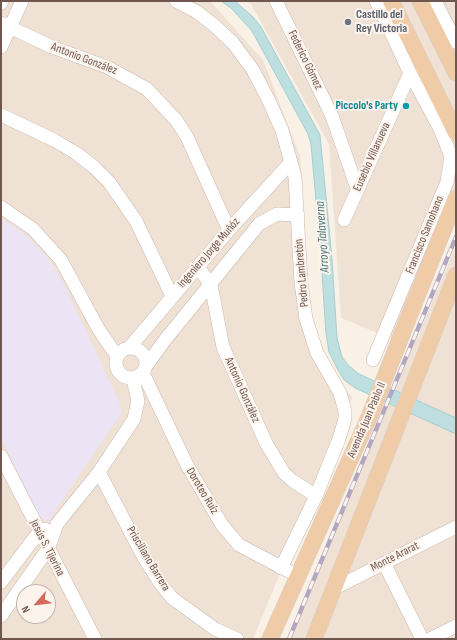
<!DOCTYPE html>
<html>
<head>
<meta charset="utf-8">
<style>
  body { margin:0 }
  #map { position:relative; width:457px; height:640px; overflow:hidden; background:#f9f0e6; font-family:"Sofia Sans Condensed",sans-serif }
  canvas { display:block }
  .frame { position:absolute; inset:0; border:2px solid #6f564e; pointer-events:none }
  .north { position:absolute; left:16px; top:584px; width:40px; height:40px; box-sizing:border-box; background:#fcf4ec; border:1px solid #c4b5ad; border-radius:50%; rotate:242deg; font-size:11px; font-weight:700; line-height:16px; text-align:center; color:#6f564e }
  .north::after { content:''; display:block; margin:auto; width:14px; height:18px; background:#d3685b; clip-path:polygon(50% 0,100% 100%,50% 72%,0 100%) }
</style>
</head>
<body>
<div id="map">
<canvas width="457" height="640"></canvas>
<div class="frame"></div>
<div class="north">N</div>
</div>
<script>
const ctx = document.querySelector('canvas').getContext('2d');
ctx.lineJoin = 'round';
function paint(path, color) {
  ctx.fillStyle = color;
  ctx.fill(path, 'evenodd');
}
function toPath(rows) {
  const path = new Path2D();
  for (const r of rows) {
    if (r.length === 3) {
      path.moveTo(r[0] + r[2], r[1]);
      path.arc(r[0], r[1], r[2], 0, 2 * Math.PI);
      continue;
    }
    path.moveTo(r[0], r[1]);
    for (let i = 2; i < r.length; i += 2) path.lineTo(r[i], r[i + 1]);
  }
  return path;
}
function strokePath(path, color, width, dash) {
  ctx.strokeStyle = color;
  ctx.lineWidth = width;
  ctx.lineCap = dash ? 'butt' : 'round';
  ctx.setLineDash(dash || []);
  ctx.stroke(path);
}
function write(font, color, halo, rows, align = 'center') {
  ctx.font = font + ' "Sofia Sans Condensed",sans-serif';
  ctx.lineWidth = 4;
  ctx.setLineDash([]);
  ctx.textBaseline = 'middle';
  ctx.strokeStyle = halo;
  ctx.fillStyle = color;
  for (const [text, x, y, turn = 0] of rows) {
    ctx.save();
    ctx.translate(x, y);
    ctx.rotate((+turn || 0) * Math.PI / 180);
    ctx.textAlign = isNaN(turn) ? turn : align;
    if (halo) ctx.strokeText(text, 0, 0);
    ctx.fillText(text, 0, 0);
    ctx.restore();
  }
}
paint(toPath([
  [1,1,210,1,263,60,300,156,310,316,321,355,352,398,253,639,1,639],
  [24,592,48,592,48,616,24,616],
  [245,1,456,1,456,214,402,343,341,318,329,144,251,4],
  [456,246,456,639,289,639]
]), '#f0e1d5');
paint(toPath([
  [1,218,25,234,47,257,63,282,120,404,121,414,48,521,39,517,1,438]
]), '#ece3f5');
const water = toPath([
  [221,1,235,1,253,17,261,27,320,135,332,259,337,338,342,357,349,366,359,374,456,418,456,434,355,388,344,380,338,370,329,352,326,334,321,258,311,144,308,134,252,31,231,8,221,1]
]);
paint(water, '#bddfe0');
strokePath(water, '#a5ced0', 1);
const minor = toPath([
  [176,1,197,12,215,26,233,43,253,70,269,101,282,130,295,177,301,282,306,319,317,353,340,393,345,411,345,419,339,439,316,496,281,568],
  [276,1,332,116,357,188],
  [435,1,456,42],
  [1,3,2,1],
  [1,23,52,47,107,67,147,89,176,120,187,137,229,230],
  [1,47,22,1],
  [1,115,54,140,76,153,94,167,109,182,136,221,172,296],
  [1,207,33,229,61,260,99,330,117,356],
  [344,220,410,73],
  [198,267,211,285,223,347,266,443,284,473,293,481,316,496],
  [130,347,229,230,291,162],
  [131,363,15],
  [373,360,447,182,451,156,440,129,410,73,376,1],
  [146,366,165,340,259,224,277,214,298,215],
  [143,373,187,465,222,525,239,545,298,576],
  [1,456,95,639],
  [99,472,143,556,160,583,172,598,215,629,237,639],
  [384,563,422,639],
  [1,582,39,532,45,529],
  [335,588,456,527],
  [1,616,48,549,57,524,99,472,134,419,138,401,133,379],
  [430,639,456,626]
]);
const major = toPath([
  [391,1,456,133],
  [420,1,456,73],
  [270,639,370,415,456,198],
  [314,639,456,275]
]);
strokePath(minor, '#c9b7ae', 14);
strokePath(major, '#d4ccca', 17);
strokePath(minor, '#fff', 13);
strokePath(major, '#efcca7', 16);
const rail = toPath([
  [289,639,456,237]
]);
strokePath(rail, '#b2a6c1', 4.5);
strokePath(rail, '#fcf4ec', 3, [9]);
for (const [x, y, r, color] of [
  [348,22,4,"#6b7280"],
  [406,106,4,"#0f9aa8"]
]) {
  const dot = new Path2D();
  dot.arc(x, y, r, 0, 2 * Math.PI);
  ctx.fillStyle = color;
  ctx.fill(dot);
  strokePath(dot, '#fcf4ec', 1.5);
}
write('bold 12px', '#5b616d', '#fcf4ec', [
  ["Castillo del",356,15],
  ["Rey Victoria",356,29]
], 'left');
write('12px', '#6f564e', '#fcf4ec', [
  ["Antonio González",84,59,21],
  ["Federico Gómez",305,60,64],
  ["Eusebio Villanueva",372,157,-66],
  ["Francisco Samohano",425,235,-68],
  ["Ingeniero Jorge Muñóz",209,253,-49],
  ["Pedro Lambretón",302,273,-95],
  ["Antonio González",242,390,66],
  ["Avenida Juan Pablo II",367,420,-67],
  ["Doroteo Ruíz",202,491,59],
  ["Jesús S. Tijerina",47,548,63],
  ["Monte Ararat",395,557,-27],
  ["Prisciliano Barrera",148,559,59]
]);
write('bold 12px', '#0d838f', '#fcf4ec', [
  ["Piccolo's Party",398,106]
], 'right');
write('italic 13px', '#477679', '#fcf4ec', [
  ["Arroyo Talaverna",323,237,-94]
]);
</script>
</body>
</html>
